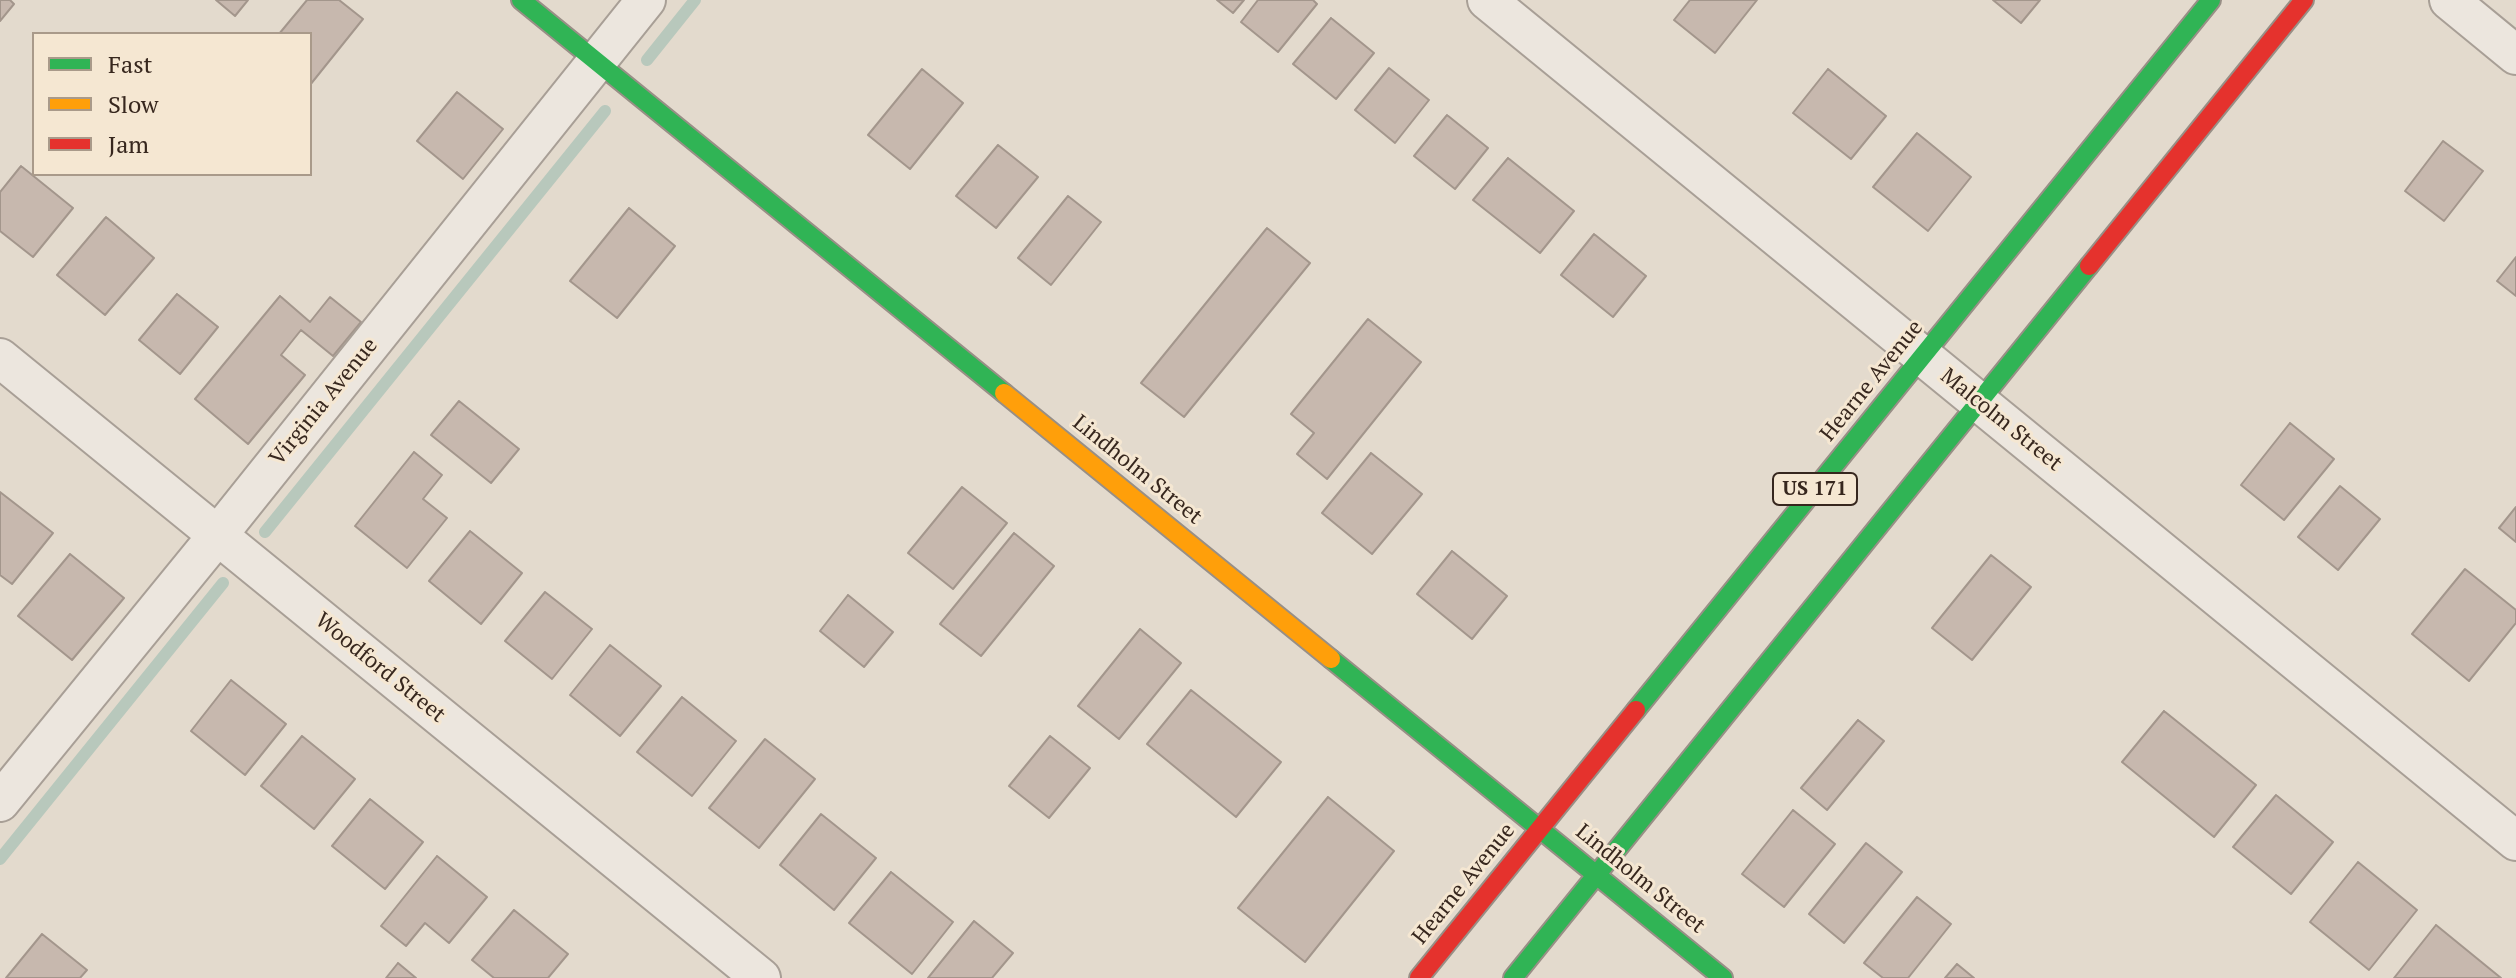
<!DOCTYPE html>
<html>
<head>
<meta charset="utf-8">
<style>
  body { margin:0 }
  #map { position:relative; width:2516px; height:978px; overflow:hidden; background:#e3dacd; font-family:"PT Serif",serif }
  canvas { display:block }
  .legend { position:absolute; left:32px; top:32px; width:280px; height:144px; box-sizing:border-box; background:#f5e7d2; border:2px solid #a99a8a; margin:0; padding:10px 14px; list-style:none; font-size:24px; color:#37271e }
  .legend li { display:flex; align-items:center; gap:16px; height:40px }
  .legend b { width:40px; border:2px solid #a99a8a }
</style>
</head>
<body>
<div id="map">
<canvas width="2516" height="978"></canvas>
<ul class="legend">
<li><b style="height:10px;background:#30b455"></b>Fast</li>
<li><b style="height:10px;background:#ff9f0a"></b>Slow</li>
<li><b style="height:10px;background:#e5322d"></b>Jam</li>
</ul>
</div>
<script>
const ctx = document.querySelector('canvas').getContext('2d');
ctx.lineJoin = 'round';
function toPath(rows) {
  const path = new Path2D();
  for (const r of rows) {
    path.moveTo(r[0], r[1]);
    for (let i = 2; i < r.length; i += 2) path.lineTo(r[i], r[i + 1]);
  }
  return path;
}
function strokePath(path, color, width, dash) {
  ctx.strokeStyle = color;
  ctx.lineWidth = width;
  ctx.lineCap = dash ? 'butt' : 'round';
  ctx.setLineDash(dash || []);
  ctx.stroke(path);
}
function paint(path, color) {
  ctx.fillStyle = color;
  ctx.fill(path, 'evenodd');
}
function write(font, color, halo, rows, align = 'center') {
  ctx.font = font + ' "PT Serif",serif';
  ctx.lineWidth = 6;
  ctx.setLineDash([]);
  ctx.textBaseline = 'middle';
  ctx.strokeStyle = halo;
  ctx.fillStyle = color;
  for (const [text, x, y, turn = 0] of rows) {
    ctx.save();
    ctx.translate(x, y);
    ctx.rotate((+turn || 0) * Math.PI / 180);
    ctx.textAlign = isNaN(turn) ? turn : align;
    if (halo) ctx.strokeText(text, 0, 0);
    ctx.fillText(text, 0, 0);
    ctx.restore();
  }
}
strokePath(toPath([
  [647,60,695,0],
  [265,532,605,111],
  [0,859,223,583]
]), '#b8c8bc', 12);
const building = toPath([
  [0,0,10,0,14,4,0,21,0,0],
  [216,0,248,0,235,16,216,0],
  [307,0,339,0,363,19,310,85,310,34,279,34,307,0],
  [1217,0,1244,0,1233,13,1217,0],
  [1258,0,1313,0,1317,4,1278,52,1241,22,1258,0],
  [1690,0,1757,0,1715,53,1674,20,1690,0],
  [1993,0,2040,0,2021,23,1993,0],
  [1331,18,1374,53,1336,99,1293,64,1331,18],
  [1389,68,1429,100,1395,143,1355,110,1389,68],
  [922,69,963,103,910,169,868,135,922,69],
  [1828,69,1886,116,1851,159,1793,113,1828,69],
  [457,92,503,129,463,179,417,141,457,92],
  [1447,115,1488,148,1455,189,1414,156,1447,115],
  [1917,133,1971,177,1928,231,1873,187,1917,133],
  [2443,141,2483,171,2444,221,2405,191,2443,141],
  [998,145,1038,177,996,228,956,196,998,145],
  [1508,158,1574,211,1540,253,1473,200,1508,158],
  [21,166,73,208,33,257,0,231,0,192,21,166],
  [1068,196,1101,222,1051,285,1018,258,1068,196],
  [629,208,675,246,617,318,570,281,629,208],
  [106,217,154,258,105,315,57,275,106,217],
  [1267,228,1310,263,1184,417,1141,383,1267,228],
  [1594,234,1646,276,1613,317,1561,275,1594,234],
  [2516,257,2516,296,2497,281,2516,257],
  [177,294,218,327,180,374,139,340,177,294],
  [280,296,310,322,330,297,361,322,333,356,301,330,281,355,305,375,248,444,195,399,280,296],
  [1368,319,1421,362,1327,479,1297,454,1314,433,1291,414,1368,319],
  [459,401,519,449,491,483,431,435,459,401],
  [2290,423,2334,459,2284,520,2241,485,2290,423],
  [414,452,442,475,423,499,447,518,407,568,355,526,414,452],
  [1371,453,1422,494,1372,554,1322,513,1371,453],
  [2340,486,2380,519,2338,570,2298,537,2340,486],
  [962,487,1007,523,953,589,908,553,962,487],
  [0,492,53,533,12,584,0,575,0,492],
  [2516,507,2516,542,2499,528,2516,507],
  [470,531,522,573,481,624,429,581,470,531],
  [1014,533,1054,566,981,656,940,624,1014,533],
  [1452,551,1507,596,1472,639,1417,594,1452,551],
  [70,554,124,598,72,660,18,616,70,554],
  [1991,555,2031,587,1972,660,1932,628,1991,555],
  [2465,569,2516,610,2516,623,2469,681,2412,634,2465,569],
  [545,592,592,629,552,679,505,641,545,592],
  [848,595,893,632,864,667,820,631,848,595],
  [1140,629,1181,663,1119,739,1078,706,1140,629],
  [610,645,661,686,620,736,570,695,610,645],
  [231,680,286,724,245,775,191,731,231,680],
  [1191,690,1281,762,1236,817,1147,744,1191,690],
  [682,697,736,741,692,796,637,752,682,697],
  [2164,711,2256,785,2214,837,2122,762,2164,711],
  [1858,720,1884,741,1827,810,1801,788,1858,720],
  [302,736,355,779,314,829,261,786,302,736],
  [1050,736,1090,768,1049,818,1009,786,1050,736],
  [765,739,815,779,759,848,709,808,765,739],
  [2276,795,2333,842,2291,894,2233,847,2276,795],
  [1328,797,1394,851,1305,962,1238,908,1328,797],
  [370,799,423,842,385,889,332,846,370,799],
  [1793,810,1835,844,1784,907,1742,874,1793,810],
  [821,814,876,858,834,910,780,865,821,814],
  [1866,843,1902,872,1844,943,1809,914,1866,843],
  [437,856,487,897,449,943,425,923,406,946,381,926,437,856],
  [2358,862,2417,910,2369,970,2310,922,2358,862],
  [891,872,953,922,912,974,849,923,891,872],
  [1917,897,1951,924,1908,978,1883,978,1864,963,1917,897],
  [514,910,568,954,548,978,494,978,472,960,514,910],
  [974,921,1013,953,992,978,928,978,974,921],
  [2436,925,2501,978,2394,978,2436,925],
  [42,934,87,970,80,978,6,978,42,934],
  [398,963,416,978,386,978,398,963],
  [1957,964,1974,978,1945,978,1957,964]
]);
paint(building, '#c7b8ae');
strokePath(building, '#a3968c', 2);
const street = toPath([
  [1487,0,2516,841],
  [2449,0,2516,55],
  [0,358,761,978],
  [0,802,217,536,646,0]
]);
const fast = toPath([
  [521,0,1004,393],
  [1331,659,1723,978],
  [1636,710,2211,0],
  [1513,978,2089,266]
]);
const slow = toPath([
  [1004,393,1331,659]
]);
const jam = toPath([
  [2089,266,2304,0],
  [1419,978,1636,710]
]);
strokePath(street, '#a89f96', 42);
strokePath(fast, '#988f86', 22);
strokePath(slow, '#988f86', 22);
strokePath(jam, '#988f86', 22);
strokePath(street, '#ece6de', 38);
strokePath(fast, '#30b455', 18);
strokePath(slow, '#ff9f0a', 18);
strokePath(jam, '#e5322d', 18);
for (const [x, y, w] of [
  [1815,489,84]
]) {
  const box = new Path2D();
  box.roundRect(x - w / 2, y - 16, w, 32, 6);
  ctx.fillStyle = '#f5e7d2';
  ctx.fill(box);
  strokePath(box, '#37271e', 2);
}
write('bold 20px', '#37271e', null, [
  ["US 171",1815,489]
]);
write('22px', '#37271e', '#f5e7d2', [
  ["Hearne Avenue",1872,381,-51],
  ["Virginia Avenue",324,402,-51],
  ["Malcolm Street",2001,420,39],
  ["Lindholm Street",1137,470,39],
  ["Woodford Street",380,668,39],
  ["Lindholm Street",1640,879,39],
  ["Hearne Avenue",1464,884,-51]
]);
</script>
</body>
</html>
